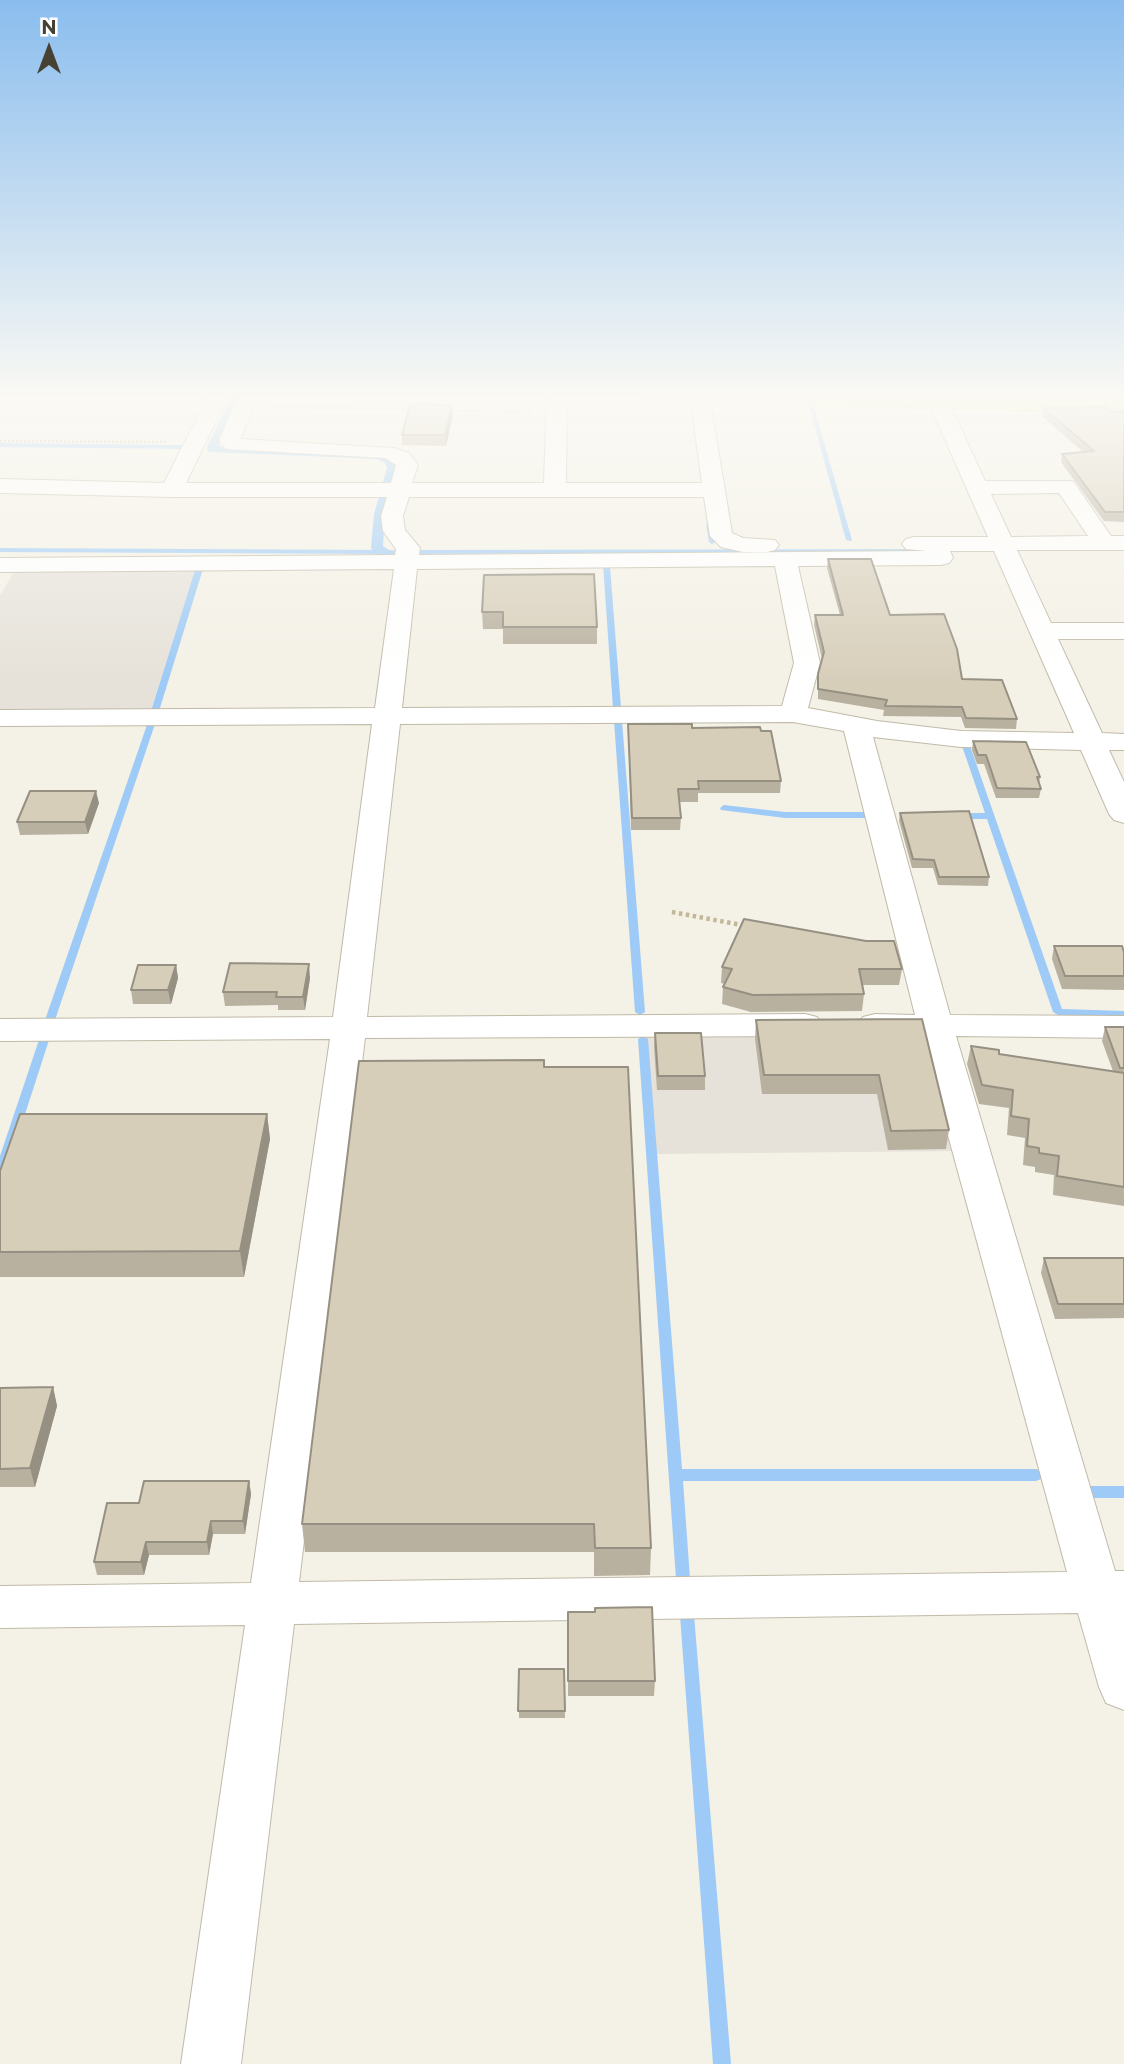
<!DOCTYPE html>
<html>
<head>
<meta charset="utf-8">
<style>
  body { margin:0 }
  #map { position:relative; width:1124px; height:2064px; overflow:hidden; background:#f4f1e6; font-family:Montserrat,sans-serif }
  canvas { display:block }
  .north { position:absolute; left:14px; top:14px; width:70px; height:70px; -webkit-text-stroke:5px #fff; paint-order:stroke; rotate:0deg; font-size:19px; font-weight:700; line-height:28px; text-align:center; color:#474134 }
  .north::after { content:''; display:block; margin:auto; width:24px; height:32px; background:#474134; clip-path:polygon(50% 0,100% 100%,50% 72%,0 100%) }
</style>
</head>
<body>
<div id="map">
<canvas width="1124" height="2064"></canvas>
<div class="north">N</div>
</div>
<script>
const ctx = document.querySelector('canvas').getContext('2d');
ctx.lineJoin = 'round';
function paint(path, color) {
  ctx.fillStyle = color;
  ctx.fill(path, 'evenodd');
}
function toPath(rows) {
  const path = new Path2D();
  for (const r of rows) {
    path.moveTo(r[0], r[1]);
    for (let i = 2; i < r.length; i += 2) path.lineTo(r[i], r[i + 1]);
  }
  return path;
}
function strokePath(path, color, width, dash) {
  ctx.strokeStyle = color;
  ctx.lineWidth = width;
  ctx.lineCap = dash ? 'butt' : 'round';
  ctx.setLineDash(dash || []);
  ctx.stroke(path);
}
paint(toPath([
  [196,568,150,713,0,714,0,596,15,569],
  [914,1032,955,1151,654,1154,646,1036]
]), '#e6e2da');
paint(toPath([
  [233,394,243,394,219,444,221,447,387,455,398,464,385,516,383,546,389,550,402,551,402,555,376,555,371,548,374,514,387,468,385,463,378,459,355,458,208,452,207,447]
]), '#9dcaf6');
paint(toPath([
  [809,406,814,407,852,540,851,541,846,540,809,406],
  [0,443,181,445,184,447,181,449,0,447,0,443],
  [709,522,712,524,715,542,712,544,709,542,706,524,709,522],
  [0,548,386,550,389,552,386,554,0,552,0,548],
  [975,549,977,550,977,552,405,554,402,552,405,550,975,549],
  [603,564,610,566,621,708,617,710,613,708,603,564],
  [196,567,203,569,159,711,158,713,152,713,151,711,196,567],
  [615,719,618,719,622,721,645,1012,640,1015,635,1012,614,721,615,719],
  [148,722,151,722,155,724,55,1020,54,1022,46,1022,45,1020,148,722],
  [965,740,969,743,1062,1009,1124,1011,1124,1017,1058,1015,1053,1012,987,819,956,819,952,816,956,813,985,813,961,743,965,740],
  [724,805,785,812,866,812,870,815,866,818,785,818,721,810,720,808,724,805],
  [643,1036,648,1039,682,1469,1036,1469,1041,1471,1043,1475,1041,1479,1036,1481,683,1481,690,1579,688,1583,683,1585,678,1583,676,1579,638,1039,643,1036],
  [44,1037,49,1040,6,1173,4,1176,0,1177,0,1156,39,1040,44,1037],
  [1091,1486,1124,1486,1124,1498,1091,1498,1086,1496,1084,1492,1086,1488,1091,1486],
  [687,1609,692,1610,694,1615,731,2064,713,2064,680,1615,682,1610,687,1609]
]), '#9dcaf6');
const minor = toPath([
  [209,394,229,394,186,483,391,483,396,465,385,458,226,449,219,440,240,394,260,394,240,439,394,448,409,453,418,465,412,483,544,483,547,394,567,394,566,483,702,483,690,396,709,394,732,533,743,538,775,540,779,545,775,550,767,552,743,552,721,547,710,536,704,497,409,497,403,516,405,530,420,548,419,555,927,551,906,549,902,544,906,539,914,537,988,537,925,394,945,394,985,481,1073,481,1111,536,1124,536,1124,550,1017,550,1051,623,1124,623,1124,639,1058,639,1102,733,1124,734,1124,750,1109,750,1124,782,1124,823,1114,820,1109,814,1081,750,961,747,873,737,950,1015,1124,1016,1124,1038,956,1036,1115,1571,1124,1571,1124,1710,1106,1703,1099,1687,1078,1613,294,1624,241,2064,181,2064,245,1625,0,1628,0,1586,251,1583,330,1039,0,1041,0,1019,333,1017,372,724,0,726,0,710,375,708,394,569,0,572,0,558,395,555,396,549,383,531,381,516,387,497,172,497,0,493,0,479,164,483,209,394],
  [1059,493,1088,536,1011,537,991,494,1059,493],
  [950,551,994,551,1074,733,961,731,877,721,808,708,820,663,798,566,941,565,949,563,953,558,950,551],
  [775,566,794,663,782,706,402,708,417,569,775,566],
  [793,722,844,731,915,1015,875,1014,863,1017,858,1025,863,1033,875,1036,921,1036,1067,1572,299,1582,365,1038,805,1036,817,1033,822,1025,817,1017,805,1014,367,1017,400,724,793,722]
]);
const major = toPath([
  [640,394,915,394,1124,399,1124,413,651,400,643,399,640,394]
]);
strokePath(minor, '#c0baa7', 2);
strokePath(major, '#edcd5b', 2);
strokePath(toPath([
  [274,406,412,410],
  [449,411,531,412],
  [0,441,167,442]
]), '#c3b797', 2.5, [2, 2]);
strokePath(toPath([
  [672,912,747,926]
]), '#c3b797', 4.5, [3.5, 3.5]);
paint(minor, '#fff');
paint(major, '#ffe994');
paint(toPath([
  [452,405,453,415,446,446,402,445,402,435],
  [1043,408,1112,412,1124,411,1124,522,1104,521,1061,462,1062,454,1083,452,1042,416],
  [828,559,962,679,1017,719,1016,729,965,728,961,717,883,716,884,710,818,699,818,674,822,659,814,625,815,615,840,615,827,568],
  [484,575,597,627,597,644,503,644,503,629,483,629,482,612],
  [628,724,761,731,781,781,780,793,698,793,698,802,679,802,681,818,680,830,631,830],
  [973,741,1040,777,1039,784,1041,789,1039,798,996,798,984,764,977,764,972,750],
  [99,803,88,834,20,835,17,822],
  [900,813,989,877,988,886,938,885,933,868,912,868,899,821],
  [1054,946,1124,952,1124,990,1062,989,1052,959],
  [176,965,178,978,171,1004,133,1004,131,990],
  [722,967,902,969,899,985,863,985,864,994,862,1011,751,1012,722,1004,723,987,725,984,721,983],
  [310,978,305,1010,278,1010,278,1005,225,1006,223,992],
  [922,1019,949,1130,946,1149,888,1150,877,1094,762,1094,755,1039,756,1020],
  [1105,1027,1124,1027,1124,1206,1053,1195,1054,1175,1035,1172,1035,1167,1023,1165,1025,1138,1007,1135,1009,1108,979,1104,967,1064,971,1046,999,1054,1113,1071,1102,1041],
  [655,1033,705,1076,705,1090,657,1090,654,1047],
  [544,1067,651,1548,650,1575,594,1576,594,1552,305,1552,302,1524],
  [267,1114,270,1139,244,1277,0,1277,0,1171],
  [1044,1258,1124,1258,1124,1318,1055,1319,1041,1273],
  [53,1387,57,1406,35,1487,0,1487,0,1388],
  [249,1481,251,1494,245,1534,213,1534,209,1555,149,1555,144,1575,97,1575,94,1562,139,1503],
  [568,1612,655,1681,654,1696,568,1696],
  [519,1669,564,1669,565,1718,519,1718]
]), '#b9b1a0');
paint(toPath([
  [452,405,453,415,446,446,445,435],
  [96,791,99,803,88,834,85,822],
  [309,964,310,978,305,1010,303,997],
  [176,965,178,978,171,1004,168,990],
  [267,1114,270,1139,244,1277,240,1251],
  [53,1387,57,1406,35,1487,30,1468],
  [249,1481,251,1494,245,1534,243,1521],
  [211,1521,213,1534,209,1555,207,1542],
  [146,1542,149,1555,144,1575,141,1562]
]), '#969082');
const building = toPath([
  [410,404,452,405,445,435,402,435,410,404],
  [1105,407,1112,412,1124,411,1124,512,1105,512,1062,454,1094,451,1043,408,1105,407],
  [828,559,871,559,890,615,944,614,957,649,962,679,1002,680,1017,719,966,718,962,707,885,706,887,700,818,689,818,674,824,652,815,615,843,615,828,559],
  [594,574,597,627,503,627,503,612,482,612,484,575,594,574],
  [628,724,692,724,692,728,760,727,761,731,771,731,781,781,698,781,699,789,678,789,681,818,632,818,628,724],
  [973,741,1026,742,1040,777,1037,777,1041,789,997,788,986,755,978,755,973,741],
  [30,791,96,791,85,822,17,822,30,791],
  [969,811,989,877,939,877,934,860,913,859,900,813,969,811],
  [744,919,866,941,894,941,902,969,859,969,864,994,753,995,723,987,732,969,722,967,744,919],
  [1054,946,1122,946,1124,952,1124,976,1065,976,1054,946],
  [230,963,309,964,303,997,276,997,277,992,223,992,230,963],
  [138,965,176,965,168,990,131,990,138,965],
  [922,1019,949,1130,891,1131,879,1075,764,1075,756,1020,922,1019],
  [1105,1027,1124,1027,1124,1068,1120,1068,1105,1027],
  [655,1033,701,1033,705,1076,658,1076,655,1033],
  [971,1046,999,1050,999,1054,1124,1073,1124,1187,1057,1176,1059,1156,1039,1153,1039,1148,1027,1146,1029,1119,1011,1116,1013,1090,982,1085,971,1046],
  [544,1060,544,1067,628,1067,651,1548,595,1548,594,1524,302,1524,359,1061,544,1060],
  [20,1114,267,1114,240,1251,0,1252,0,1171,20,1114],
  [1044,1258,1124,1258,1124,1304,1058,1304,1044,1258],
  [53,1387,30,1468,0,1469,0,1388,53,1387],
  [144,1481,249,1481,243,1521,211,1521,207,1542,146,1542,141,1562,94,1562,107,1503,139,1503,144,1481],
  [652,1607,655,1681,568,1681,568,1612,595,1612,595,1608,652,1607],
  [519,1669,564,1669,565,1711,518,1711,519,1669]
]);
paint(building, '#d7ceba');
strokePath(building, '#969082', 2);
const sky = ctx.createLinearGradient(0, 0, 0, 683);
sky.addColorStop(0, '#8abdee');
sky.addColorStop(0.58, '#faf9f4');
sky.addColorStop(1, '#faf9f400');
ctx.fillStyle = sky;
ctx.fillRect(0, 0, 1124, 683);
</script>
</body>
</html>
